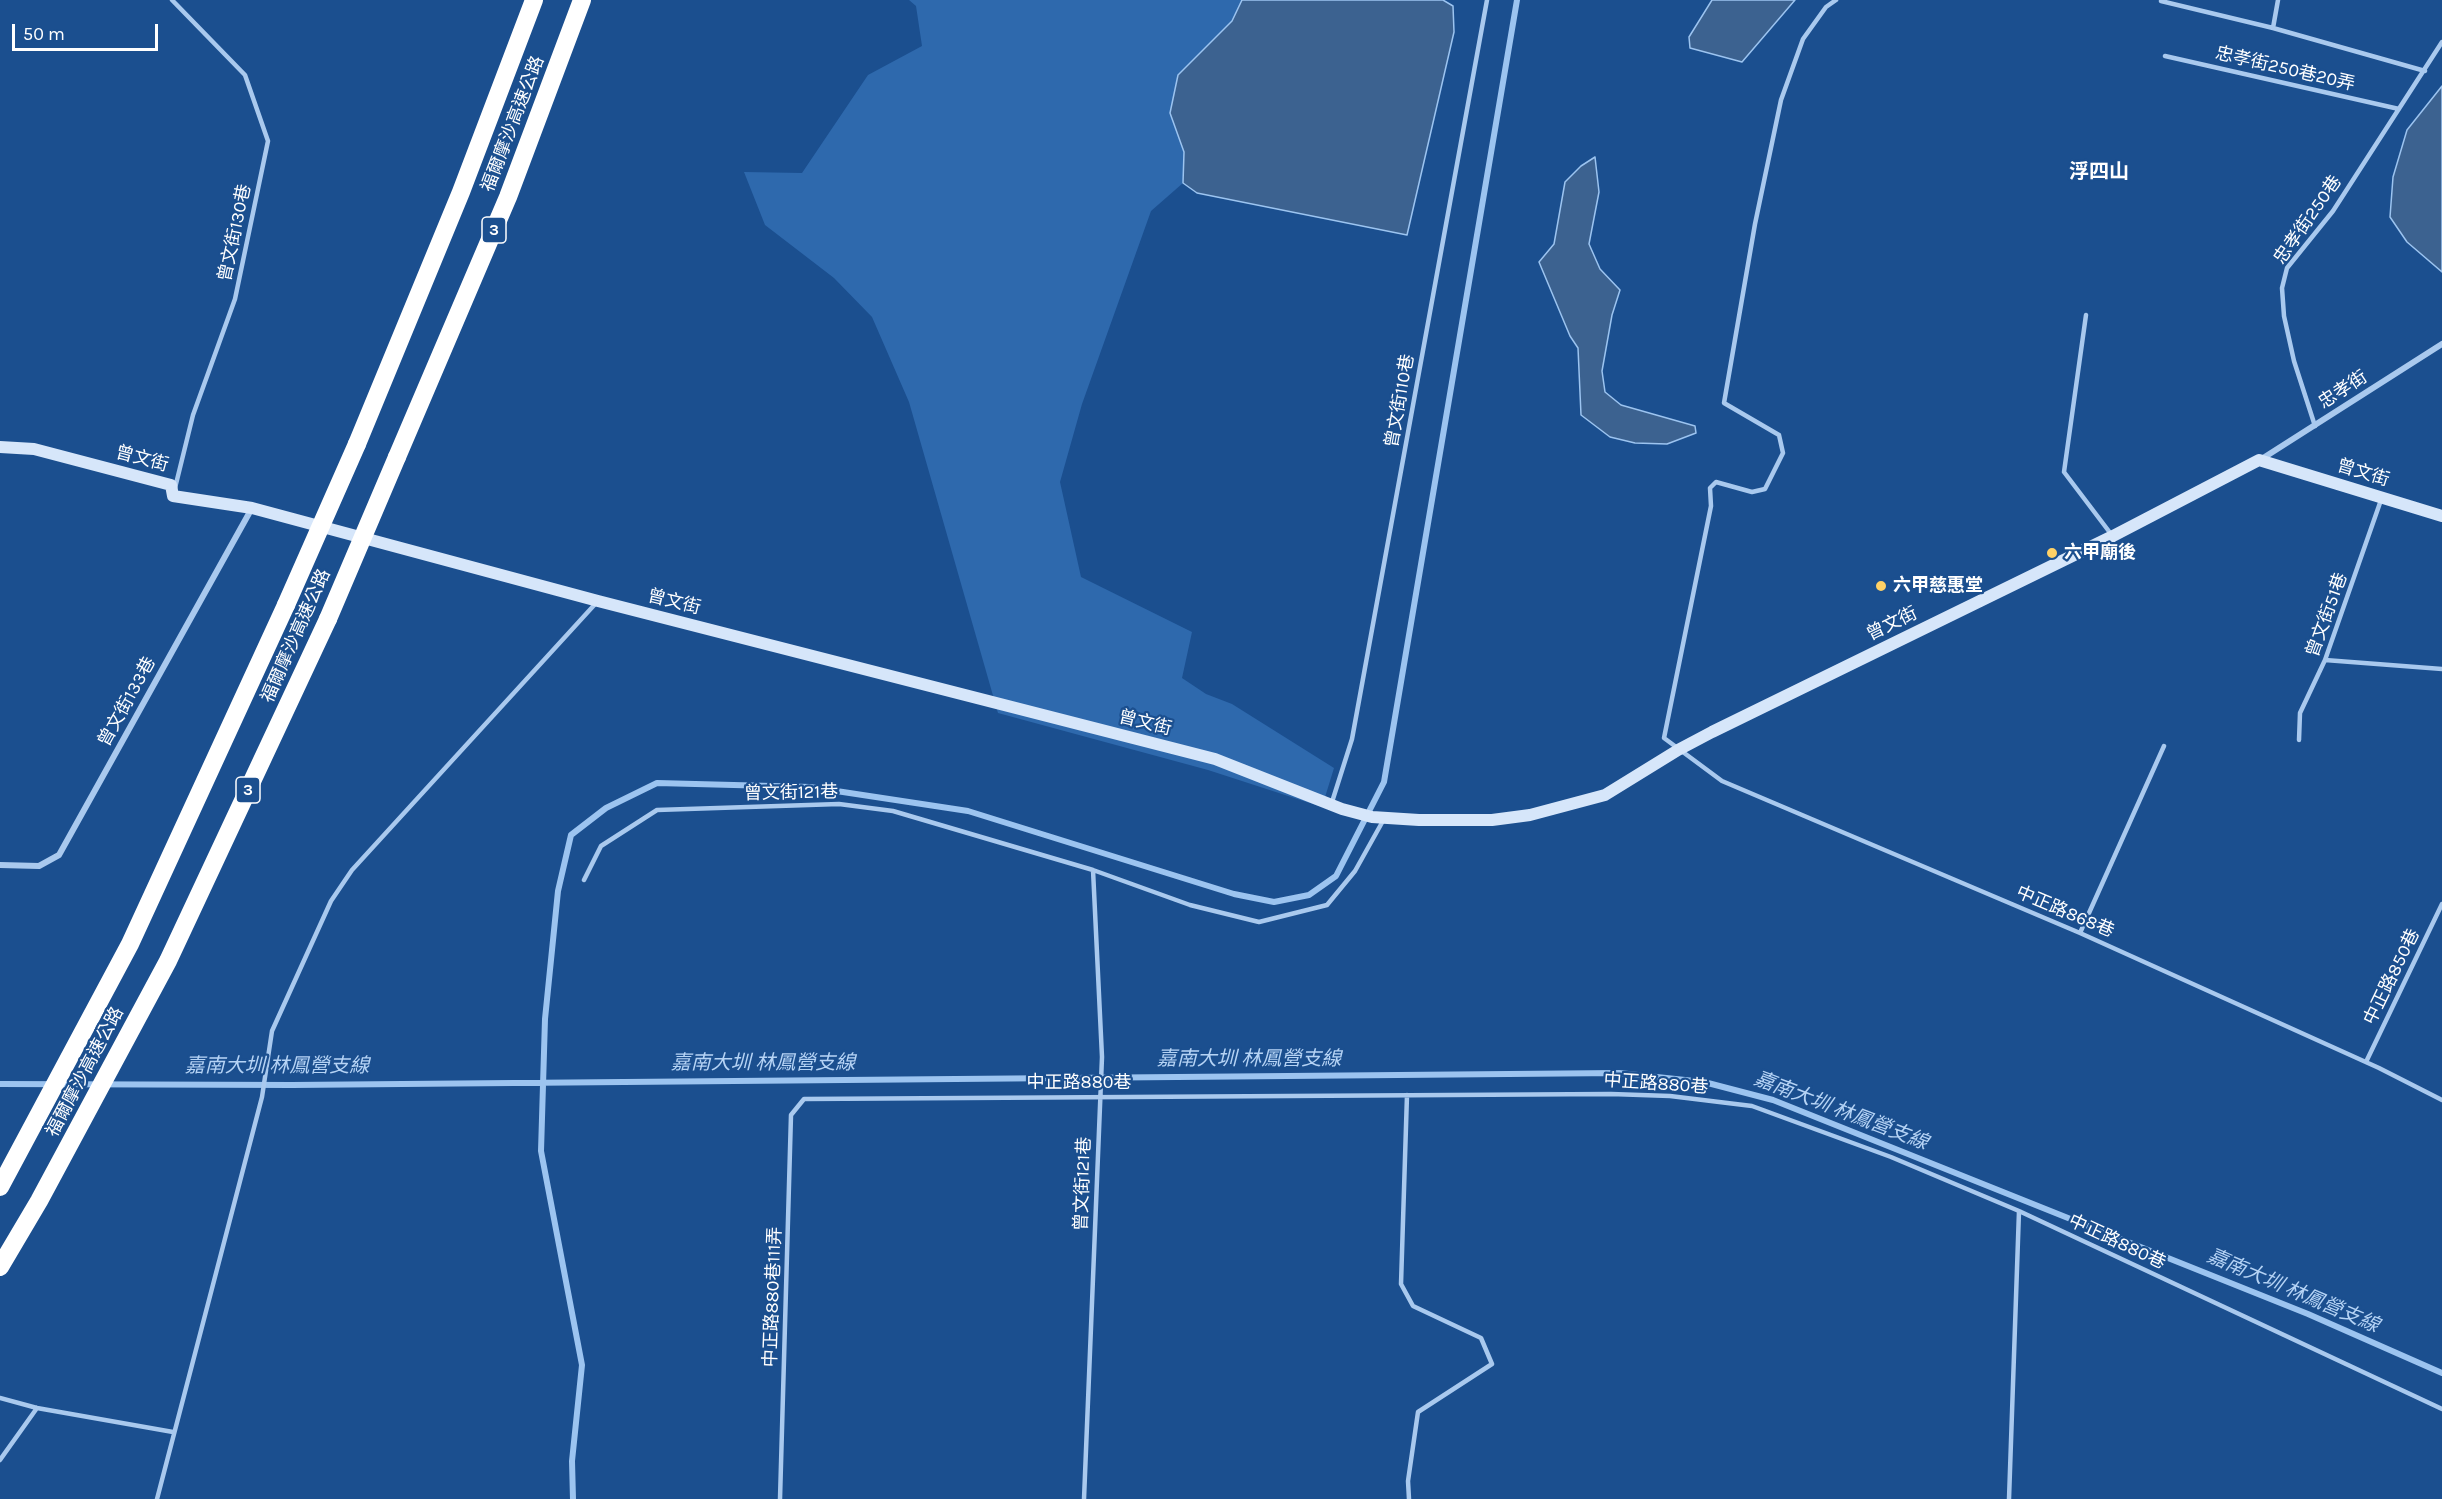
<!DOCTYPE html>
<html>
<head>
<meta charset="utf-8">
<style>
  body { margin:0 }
  #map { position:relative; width:2442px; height:1499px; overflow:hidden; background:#1b4f8f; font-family:Karla,sans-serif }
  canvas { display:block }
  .scale { position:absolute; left:12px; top:24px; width:146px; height:27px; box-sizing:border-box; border:3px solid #fff; border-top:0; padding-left:8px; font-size:18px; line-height:21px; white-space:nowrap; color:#fff; -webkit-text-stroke:4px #1b4f8f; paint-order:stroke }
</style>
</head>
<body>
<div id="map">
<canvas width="2442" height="1499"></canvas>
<div class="scale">50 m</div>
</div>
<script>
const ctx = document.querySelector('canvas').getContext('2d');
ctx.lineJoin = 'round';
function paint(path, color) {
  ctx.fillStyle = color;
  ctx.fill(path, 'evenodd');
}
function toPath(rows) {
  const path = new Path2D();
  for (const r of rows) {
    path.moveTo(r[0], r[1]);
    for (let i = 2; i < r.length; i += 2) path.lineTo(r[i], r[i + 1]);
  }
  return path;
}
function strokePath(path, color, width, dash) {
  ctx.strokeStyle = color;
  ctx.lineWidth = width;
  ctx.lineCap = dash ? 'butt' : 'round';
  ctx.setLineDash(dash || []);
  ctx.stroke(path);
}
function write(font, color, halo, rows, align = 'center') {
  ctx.font = font + ' Karla,"Noto Sans TC",sans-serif';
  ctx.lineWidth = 4.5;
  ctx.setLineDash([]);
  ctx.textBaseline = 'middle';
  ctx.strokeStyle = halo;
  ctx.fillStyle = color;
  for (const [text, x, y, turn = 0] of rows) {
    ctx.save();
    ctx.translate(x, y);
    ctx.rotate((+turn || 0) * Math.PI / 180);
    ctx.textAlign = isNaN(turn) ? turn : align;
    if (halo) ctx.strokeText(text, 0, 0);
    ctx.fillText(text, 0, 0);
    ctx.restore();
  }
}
paint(toPath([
  [909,0,1242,0,1232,21,1178,75,1170,113,1184,152,1183,183,1151,211,1082,404,1060,482,1081,577,1192,632,1182,678,1206,694,1232,704,1334,768,1322,807,1208,770,998,713,909,402,872,317,834,278,765,225,744,172,802,173,868,75,922,46,916,6]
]), '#2e69ad');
const water = toPath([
  [1242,0,1443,0,1453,6,1454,32,1407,235,1197,193,1183,183,1184,152,1170,113,1178,75,1232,21,1242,0],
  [1712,0,1795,0,1742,62,1690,48,1689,37,1712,0],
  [2442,86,2442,272,2407,242,2390,217,2393,177,2407,130,2442,86],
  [1595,157,1599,192,1589,244,1600,269,1620,290,1612,315,1602,371,1605,392,1621,405,1695,426,1696,433,1667,444,1635,443,1610,437,1581,415,1578,348,1570,336,1539,262,1554,244,1565,182,1581,166,1595,157]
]);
paint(water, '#3c6290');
strokePath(water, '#9cc4f0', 1.5);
strokePath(toPath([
  [0,1084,292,1085,1619,1073,1704,1082,1773,1100,2308,1314,2442,1373],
  [573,1499,572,1461,582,1365,541,1151,545,1019,558,891,571,835,606,808,657,783,810,787,968,811,1234,894,1274,902,1309,895,1336,876,1384,782,1517,0]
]), '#9cc4f0', 6);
strokePath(toPath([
  [172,0,245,75,268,141,235,299,193,415,175,488],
  [1836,0,1826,7,1803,39,1781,100,1755,224,1724,403,1779,435,1783,453,1765,489,1752,492,1716,482,1710,488,1711,506,1664,738,1722,781,2080,933,2379,1068,2442,1100],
  [2161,1,2273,28,2425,71],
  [2273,28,2278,0],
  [2165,56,2399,109],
  [2086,315,2064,472,2111,534],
  [2315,426,2294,361,2284,316,2282,288,2287,268,2333,211,2442,42],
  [2325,660,2442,669],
  [2299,740,2300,713,2325,660,2381,500],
  [1332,802,1352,739,1487,0],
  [584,880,601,846,657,810,839,804,893,811,1093,870,1190,905,1259,922,1327,905,1355,871,1384,819],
  [2080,933,2164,746],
  [2366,1062,2442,904],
  [1407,1095,1401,1284,1413,1306,1481,1338,1492,1364,1418,1412,1408,1481,1409,1499],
  [0,1398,37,1408,173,1432],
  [0,1460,37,1408],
  [157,1499,262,1097,272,1031,331,901,352,870,597,602],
  [780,1499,791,1115,804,1099,1611,1094,1670,1096,1752,1106,1891,1157,2019,1211,2442,1409],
  [1084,1499,1102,1057,1093,870],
  [2009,1499,2019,1211]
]), '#a9c9ee', 4.5);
strokePath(toPath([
  [2260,460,2442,344],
  [0,865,39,866,59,855,252,508]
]), '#a9c9ee', 6);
strokePath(toPath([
  [0,447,34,449,171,485,173,496,252,508,598,601,1215,759,1342,809,1372,817,1419,820,1492,820,1530,815,1605,795,1678,750,1712,732,2113,536,2259,460,2442,516]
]), '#d6e6fa', 12);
strokePath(toPath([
  [357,444,461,192,534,0],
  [397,457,508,197,582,0],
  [0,1187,130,944,286,605],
  [0,1267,39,1201,168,961,328,619]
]), '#fff', 18);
strokePath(toPath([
  [286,605,357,444],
  [328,619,397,457]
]), '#fff', 18);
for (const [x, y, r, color] of [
  [2052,553,6,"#ffd166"],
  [1881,586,6,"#ffd166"]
]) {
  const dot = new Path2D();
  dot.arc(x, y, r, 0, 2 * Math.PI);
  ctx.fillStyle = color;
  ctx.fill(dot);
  strokePath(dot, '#1b4f8f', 2);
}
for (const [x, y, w] of [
  [494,230,24],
  [248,790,24]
]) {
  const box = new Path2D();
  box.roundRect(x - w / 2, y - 13, w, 26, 4.5);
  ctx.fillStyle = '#1b4f8f';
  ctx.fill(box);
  strokePath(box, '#fff', 1.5);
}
write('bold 16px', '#fff', null, [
  ["3",494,230],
  ["3",248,790]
]);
write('18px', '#fff', '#1b4f8f', [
  ["忠孝街250巷20弄",2285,69,13],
  ["福爾摩沙高速公路",513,124,-69],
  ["忠孝街250巷",2308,220,-55],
  ["曾文街130巷",235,233,-78],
  ["忠孝街",2343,390,-33],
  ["曾文街110巷",1400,401,-80],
  ["曾文街",142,459,15],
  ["曾文街",2363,473,17],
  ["曾文街",674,602,14],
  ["曾文街51巷",2327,615,-70],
  ["曾文街",1892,624,-26],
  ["福爾摩沙高速公路",296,636,-66],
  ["曾文街133巷",127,702,-61],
  ["曾文街",1145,723,14],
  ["曾文街121巷",791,793,-1],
  ["中正路868巷",2065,912,23],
  ["中正路850巷",2392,977,-64],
  ["福爾摩沙高速公路",85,1072,-62],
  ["中正路880巷",1079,1083],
  ["中正路880巷",1656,1084,4],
  ["曾文街121巷",1083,1184,-88],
  ["中正路880巷",2117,1242,25],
  ["中正路880巷111弄",773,1297,-88]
]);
write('bold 18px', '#fff', '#1b4f8f', [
  ["六甲廟後",2064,553],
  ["六甲慈惠堂",1893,586]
], 'left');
write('bold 20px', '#fff', '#1b4f8f', [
  ["浮四山",2099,172]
]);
write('italic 20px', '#b5d3f5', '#1b4f8f', [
  ["嘉南大圳 林鳳營支線",1249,1059],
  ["嘉南大圳 林鳳營支線",763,1063],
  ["嘉南大圳 林鳳營支線",277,1066],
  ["嘉南大圳 林鳳營支線",1841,1111,21],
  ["嘉南大圳 林鳳營支線",2293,1291,23]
]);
</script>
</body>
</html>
